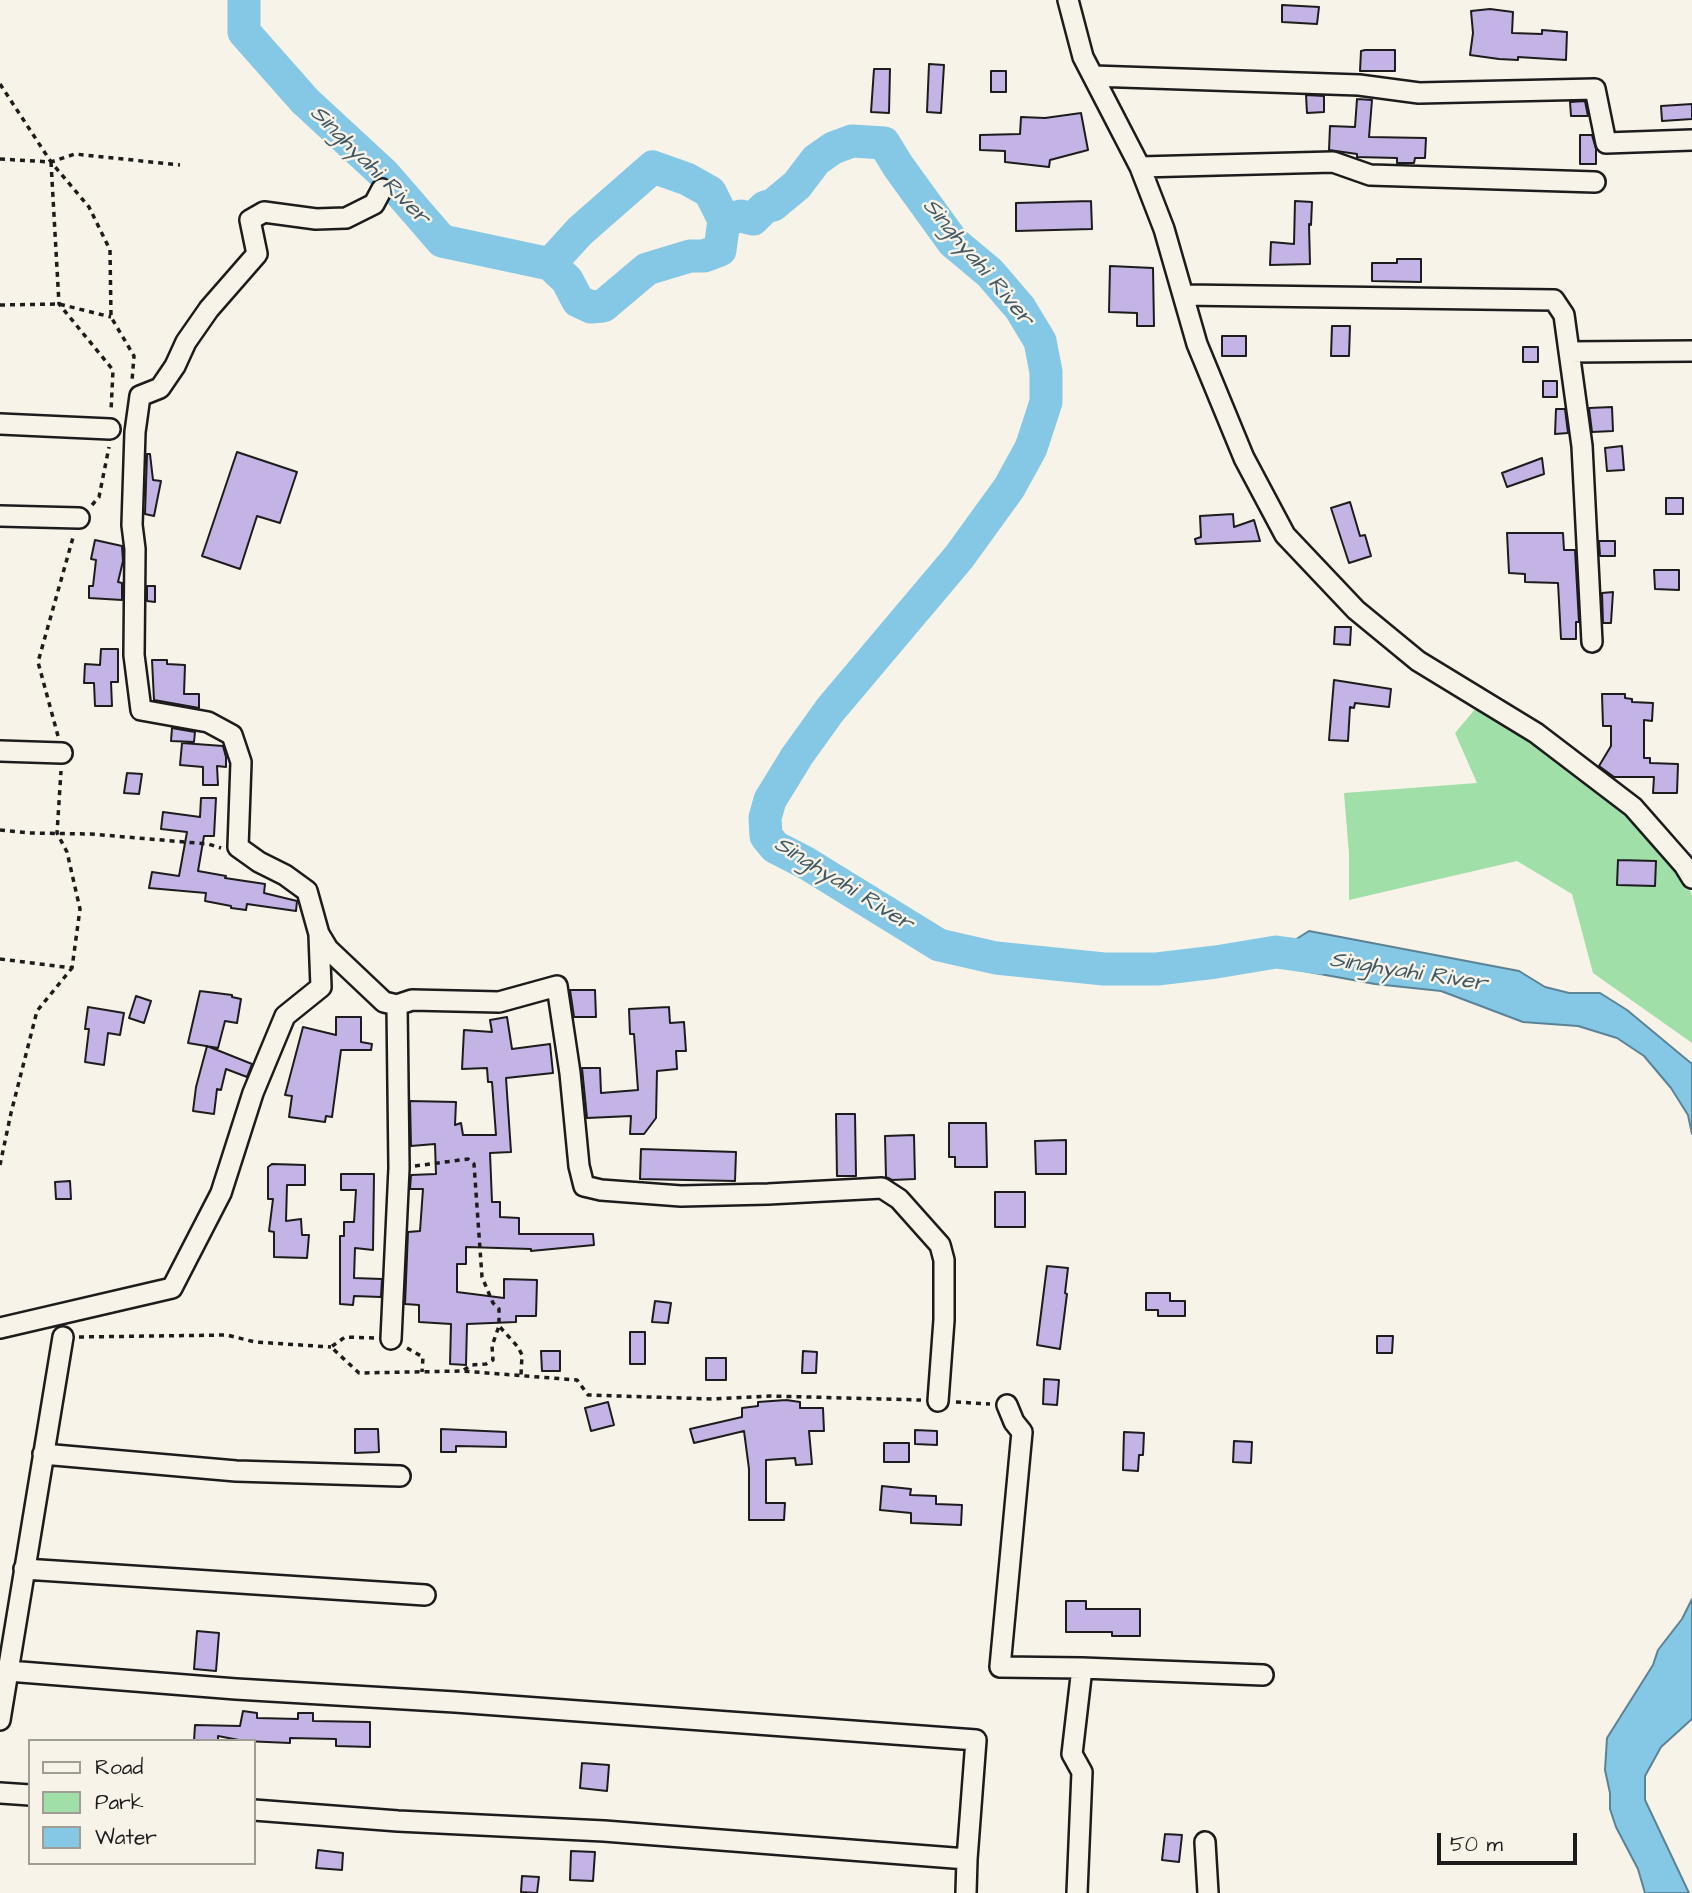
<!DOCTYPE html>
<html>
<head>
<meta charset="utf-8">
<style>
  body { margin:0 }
  #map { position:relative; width:1692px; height:1893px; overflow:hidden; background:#f7f3e8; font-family:"Architects Daughter",sans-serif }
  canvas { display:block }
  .legend { position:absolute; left:28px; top:1739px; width:228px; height:126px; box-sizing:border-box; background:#f7f3e8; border:2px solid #9f9d96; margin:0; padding:9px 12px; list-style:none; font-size:21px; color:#1c1c1c }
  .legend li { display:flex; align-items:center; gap:14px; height:35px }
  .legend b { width:35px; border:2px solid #9f9d96 }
  .scale { position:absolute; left:1437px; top:1833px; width:140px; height:32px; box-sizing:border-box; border:4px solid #1c1c1c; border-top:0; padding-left:9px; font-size:21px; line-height:24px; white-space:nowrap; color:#1c1c1c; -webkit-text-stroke:5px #f7f3e8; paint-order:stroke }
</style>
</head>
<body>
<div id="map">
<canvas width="1692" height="1893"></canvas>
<ul class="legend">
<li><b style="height:9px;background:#f7f3e8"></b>Road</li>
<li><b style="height:19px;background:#a0dfa8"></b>Park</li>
<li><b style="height:19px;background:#85c8e6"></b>Water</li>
</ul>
<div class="scale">50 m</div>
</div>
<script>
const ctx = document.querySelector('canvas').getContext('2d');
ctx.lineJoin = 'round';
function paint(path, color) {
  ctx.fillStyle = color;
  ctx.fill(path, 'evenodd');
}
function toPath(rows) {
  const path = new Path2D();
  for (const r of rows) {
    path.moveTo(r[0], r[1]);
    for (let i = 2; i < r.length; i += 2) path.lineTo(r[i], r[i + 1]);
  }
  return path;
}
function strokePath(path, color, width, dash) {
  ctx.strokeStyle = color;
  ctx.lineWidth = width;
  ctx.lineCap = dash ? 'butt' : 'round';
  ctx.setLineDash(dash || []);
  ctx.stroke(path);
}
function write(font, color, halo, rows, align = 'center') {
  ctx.font = font + ' "Architects Daughter",sans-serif';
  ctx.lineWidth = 5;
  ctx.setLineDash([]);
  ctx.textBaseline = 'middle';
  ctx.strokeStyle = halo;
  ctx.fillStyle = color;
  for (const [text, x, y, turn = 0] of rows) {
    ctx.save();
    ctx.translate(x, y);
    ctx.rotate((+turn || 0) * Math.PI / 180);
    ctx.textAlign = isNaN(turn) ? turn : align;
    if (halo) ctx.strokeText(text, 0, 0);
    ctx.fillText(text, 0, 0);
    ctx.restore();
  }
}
paint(toPath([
  [1476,708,1542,749,1628,816,1682,876,1692,895,1692,1043,1593,973,1572,894,1517,861,1349,900,1349,854,1344,793,1477,783,1455,733]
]), '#a0dfa8');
const water = toPath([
  [1309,931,1519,971,1545,987,1569,993,1600,993,1627,1010,1692,1064,1692,1134,1688,1115,1671,1088,1644,1056,1617,1038,1578,1026,1523,1022,1441,991,1375,984,1298,970,1276,952,1309,931],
  [1692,1599,1692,1719,1661,1747,1645,1776,1645,1800,1689,1893,1645,1893,1638,1869,1616,1827,1610,1809,1610,1793,1605,1770,1607,1738,1653,1665,1658,1650,1682,1619,1692,1599]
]);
paint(water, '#85c8e6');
strokePath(water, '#5b8395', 2);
strokePath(toPath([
  [244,0,244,32,305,101,384,174,442,241,550,264,580,231,653,167,687,179,710,192,724,220,741,216,753,219,765,207,773,205,797,185,816,160,833,148,852,141,884,143,898,166,953,242,990,273,1020,308,1040,341,1046,372,1046,402,1031,448,1009,488,959,557,830,710,797,756,770,800,765,818,766,836,775,847,806,863,939,945,996,958,1104,969,1157,969,1216,962,1276,952,1320,958],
  [550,264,567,280,578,301,591,307,603,306,647,269,690,256,704,256,720,250,724,220]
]), '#85c8e6', 33);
const building = toPath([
  [1282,5,1319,7,1317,24,1282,22,1282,5],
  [1490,9,1513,12,1512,33,1542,34,1542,30,1567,32,1566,60,1518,57,1518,60,1499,59,1470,55,1473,33,1471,11,1490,9],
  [1365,50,1395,50,1395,71,1360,71,1361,51,1365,50],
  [929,64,944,65,941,113,927,112,929,64],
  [874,69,890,69,889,113,871,112,874,69],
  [991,71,1006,71,1006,92,991,92,991,71],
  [1306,95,1324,96,1324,112,1307,113,1306,95],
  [1357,99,1372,100,1369,137,1426,138,1425,158,1415,158,1414,163,1397,163,1397,158,1357,157,1357,154,1329,150,1330,126,1355,127,1357,99],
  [1585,101,1588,116,1571,116,1570,102,1585,101],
  [1692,104,1692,119,1662,121,1661,106,1692,104],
  [1081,113,1088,150,1050,160,1049,167,1005,162,1005,151,980,150,980,135,1020,134,1021,117,1045,118,1081,113],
  [1580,135,1592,135,1596,149,1596,164,1580,164,1580,135],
  [1091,201,1092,229,1016,231,1016,203,1091,201],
  [1295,201,1312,202,1311,225,1309,224,1310,264,1270,265,1271,242,1294,244,1295,201],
  [1397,259,1421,259,1421,282,1372,281,1372,263,1397,263,1397,259],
  [1110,266,1153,268,1154,326,1137,326,1137,313,1109,312,1110,266],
  [1332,326,1350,326,1349,356,1331,356,1332,326],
  [1222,336,1246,336,1246,356,1222,356,1222,336],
  [1523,347,1538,347,1538,362,1523,362,1523,347],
  [1543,381,1557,381,1557,397,1543,397,1543,381],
  [1612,407,1613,431,1592,432,1589,408,1612,407],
  [1556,409,1565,409,1568,433,1555,434,1556,409],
  [1622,446,1624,470,1607,471,1605,448,1622,446],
  [237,452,297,472,280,523,257,516,240,569,202,556,237,452],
  [147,454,150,454,153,480,161,481,154,516,145,514,147,454],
  [1542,458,1544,474,1507,487,1502,473,1542,458],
  [1666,498,1683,498,1683,514,1666,514,1666,498],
  [1350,502,1360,536,1365,535,1371,556,1349,563,1331,508,1350,502],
  [1233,514,1234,527,1254,520,1260,541,1196,544,1195,539,1201,537,1200,516,1233,514],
  [1507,533,1563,533,1564,550,1575,550,1579,622,1576,622,1576,639,1561,639,1558,583,1525,582,1525,574,1509,573,1507,533],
  [95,540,122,546,123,561,118,582,122,583,122,600,89,598,89,586,93,586,96,560,91,559,95,540],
  [1599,541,1615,541,1615,556,1600,556,1599,541],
  [1654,570,1679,570,1679,590,1655,589,1654,570],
  [147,586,155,586,155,602,147,601,147,586],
  [1613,592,1611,623,1603,623,1602,593,1613,592],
  [1335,627,1351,627,1350,645,1334,644,1335,627],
  [101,649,118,649,118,682,111,682,112,706,95,706,94,683,84,683,85,664,100,665,101,649],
  [152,660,167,660,167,664,185,665,184,694,199,694,199,708,154,700,152,660],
  [1334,680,1391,689,1389,707,1355,703,1354,708,1350,707,1348,741,1329,740,1334,680],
  [1602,694,1625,694,1625,698,1632,699,1632,702,1653,703,1652,721,1644,720,1644,758,1650,758,1650,763,1678,764,1677,793,1653,793,1654,777,1614,777,1599,766,1611,746,1611,726,1603,726,1602,694],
  [172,728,195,732,194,742,171,741,172,728],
  [182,743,223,746,226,757,226,767,217,766,218,785,203,785,203,767,180,765,182,743],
  [127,773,142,774,139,794,124,793,127,773],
  [201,798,216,798,214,836,204,836,198,871,226,876,225,878,265,884,264,893,297,901,296,911,247,904,246,910,231,908,231,906,205,901,206,893,149,888,152,872,179,876,187,832,161,829,163,812,200,817,201,798],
  [1618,860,1656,861,1655,886,1617,885,1618,860],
  [570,990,595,990,596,1017,574,1017,570,990],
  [200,991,232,995,232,997,241,999,237,1023,225,1021,218,1048,188,1043,200,991],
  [136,996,151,1001,144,1023,129,1018,136,996],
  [88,1007,124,1013,120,1035,108,1033,104,1065,85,1062,89,1029,85,1029,88,1007],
  [669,1007,670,1023,684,1022,686,1051,676,1051,677,1069,657,1071,656,1118,644,1134,630,1134,631,1116,587,1118,582,1068,600,1068,601,1093,638,1090,634,1034,630,1034,629,1009,669,1007],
  [336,1017,361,1017,361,1042,372,1044,371,1050,341,1050,332,1117,326,1116,325,1122,289,1117,292,1096,285,1095,303,1027,336,1035,336,1017],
  [507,1017,512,1049,550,1044,553,1073,506,1078,511,1152,490,1153,492,1202,500,1202,500,1217,519,1218,519,1234,593,1234,594,1245,531,1251,531,1249,466,1247,466,1264,457,1264,457,1292,504,1298,504,1279,537,1280,536,1316,516,1316,516,1322,467,1324,466,1365,450,1364,451,1324,419,1322,419,1305,405,1304,408,1232,420,1231,423,1189,410,1189,411,1175,436,1174,435,1144,411,1146,410,1101,456,1102,455,1125,461,1123,463,1135,496,1135,492,1082,488,1082,487,1068,462,1069,464,1030,492,1032,490,1020,507,1017],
  [207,1046,252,1064,247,1077,226,1069,221,1090,217,1089,214,1114,193,1111,196,1087,207,1046],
  [836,1114,855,1114,856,1176,837,1176,836,1114],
  [949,1123,986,1123,987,1167,955,1167,955,1157,949,1157,949,1123],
  [914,1135,915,1179,892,1180,886,1177,885,1136,914,1135],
  [1066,1140,1066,1174,1036,1174,1035,1141,1066,1140],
  [641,1149,736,1152,735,1181,640,1179,641,1149],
  [272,1164,305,1165,305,1185,287,1185,286,1221,301,1219,302,1235,309,1235,307,1258,274,1257,274,1232,269,1231,273,1199,268,1199,268,1167,272,1164],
  [341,1174,374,1174,373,1250,355,1248,354,1278,382,1279,381,1297,354,1296,353,1305,340,1304,340,1236,344,1236,344,1222,354,1222,356,1190,341,1190,341,1174],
  [70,1181,71,1199,56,1199,55,1182,70,1181],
  [995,1192,1025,1192,1025,1227,995,1227,995,1192],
  [1047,1266,1068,1268,1065,1293,1067,1294,1060,1349,1037,1345,1047,1266],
  [1146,1293,1170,1293,1170,1301,1185,1301,1185,1316,1158,1316,1158,1310,1146,1310,1146,1293],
  [655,1301,671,1303,668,1323,652,1322,655,1301],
  [630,1332,645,1332,645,1364,630,1364,630,1332],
  [1377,1336,1393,1336,1392,1353,1377,1353,1377,1336],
  [541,1351,560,1351,560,1371,542,1371,541,1351],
  [803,1351,817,1352,816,1373,802,1373,803,1351],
  [706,1358,726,1358,726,1380,706,1380,706,1358],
  [1044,1379,1059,1380,1057,1405,1043,1404,1044,1379],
  [786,1400,800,1402,800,1408,823,1408,824,1431,809,1431,812,1464,796,1465,795,1458,766,1460,766,1503,785,1503,784,1520,749,1520,749,1469,744,1431,694,1443,690,1429,742,1417,742,1408,758,1406,758,1402,786,1400],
  [608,1402,614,1425,591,1431,585,1408,608,1402],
  [355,1429,378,1429,379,1452,355,1453,355,1429],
  [441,1429,506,1432,506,1447,456,1446,456,1452,441,1452,441,1429],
  [915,1430,937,1431,937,1445,915,1444,915,1430],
  [1124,1432,1144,1433,1143,1455,1139,1455,1138,1471,1123,1470,1124,1432],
  [1234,1441,1252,1442,1251,1463,1233,1462,1234,1441],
  [884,1443,909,1443,909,1462,884,1462,884,1443],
  [882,1486,911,1489,910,1495,936,1496,936,1504,962,1505,961,1525,911,1523,911,1513,880,1510,882,1486],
  [1066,1601,1086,1601,1086,1609,1140,1609,1140,1636,1112,1636,1112,1632,1066,1632,1066,1601],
  [197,1631,219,1633,216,1671,194,1669,197,1631],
  [243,1711,257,1713,257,1718,298,1719,298,1713,313,1713,313,1721,370,1722,370,1747,336,1746,336,1739,290,1738,290,1743,244,1741,218,1736,218,1741,194,1741,195,1725,240,1726,243,1711],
  [582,1763,609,1765,607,1791,580,1788,582,1763],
  [1165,1834,1182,1835,1179,1862,1162,1860,1165,1834],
  [318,1850,343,1853,342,1870,316,1868,318,1850],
  [571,1851,595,1852,593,1881,570,1880,571,1851],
  [522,1876,539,1877,537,1893,521,1892,522,1876]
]);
paint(building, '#c3b4e5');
strokePath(building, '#1c1c1c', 2);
const minor = toPath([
  [1068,0,1083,57,1140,167,1164,229,1197,344,1244,458,1285,535,1356,610,1418,661,1536,733,1633,807,1684,865,1692,878],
  [1093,76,1359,85,1419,93,1595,89,1606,143,1692,140],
  [1140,167,1333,162,1370,175,1595,182],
  [382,189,374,204,346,218,316,219,264,212,250,220,257,254,209,309,186,342,175,366,160,388,140,396,135,432,132,525,135,549,134,655,141,710,208,722,232,735,241,762,238,847,259,862,285,875,307,891,319,934,328,949,384,1002,397,1005,412,1000,499,1002,557,986,570,1073,579,1166,584,1186,601,1190,681,1196,768,1194,882,1188,899,1199,940,1245,944,1260,944,1320,938,1401],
  [1183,295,1554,300,1564,315,1582,446,1592,642],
  [1569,352,1692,351],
  [0,424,110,429],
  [0,516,79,518],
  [0,751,62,753],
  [0,1328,172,1288,221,1193,253,1093,285,1016,321,987,319,935],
  [391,1339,399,1168,397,1005],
  [1007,1405,1014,1422,1022,1432,1000,1667,1082,1668,1072,1754,1082,1772,1077,1893],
  [43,1454,236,1471,400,1476],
  [24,1569,425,1595],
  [1082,1668,1263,1675],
  [8,1671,236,1689,455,1702,976,1740,967,1859],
  [0,1720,63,1337],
  [0,1793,30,1795],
  [254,1810,398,1821,604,1831,967,1859,966,1893],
  [1205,1842,1208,1893]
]);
strokePath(minor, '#1c1c1c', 24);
strokePath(toPath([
  [0,84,51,162,89,207,110,250,111,317,134,356,132,381],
  [0,159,51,162,75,154,180,165],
  [51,162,59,304,113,370,111,411],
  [0,305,59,304,111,317],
  [92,505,99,497,109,447],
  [58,736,38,662,74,534],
  [0,830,29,833,91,834,208,844,221,848],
  [0,959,72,968,80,909,67,852,57,833,61,771],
  [0,1165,11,1113,37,1011,72,968],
  [415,1166,468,1159,474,1164,482,1277,493,1303,499,1309,499,1326,518,1347,522,1355,521,1375],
  [79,1337,227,1335,255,1342,331,1347],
  [374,1338,345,1337,331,1347,359,1373,462,1371,577,1380,588,1395,712,1399,770,1396,921,1400],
  [407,1348,423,1357,422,1372],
  [464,1370,471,1365,486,1364,493,1360,492,1346,499,1326],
  [956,1402,990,1404]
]), '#1c1c1c', 3.5, [5, 5]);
strokePath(minor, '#f7f3e8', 19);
write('italic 23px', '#415863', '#f7f3e8', [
  ["Singhyahi River",369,166,45],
  ["Singhyahi River",977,263,50],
  ["Singhyahi River",843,885,32],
  ["Singhyahi River",1408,973,9]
]);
</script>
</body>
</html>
